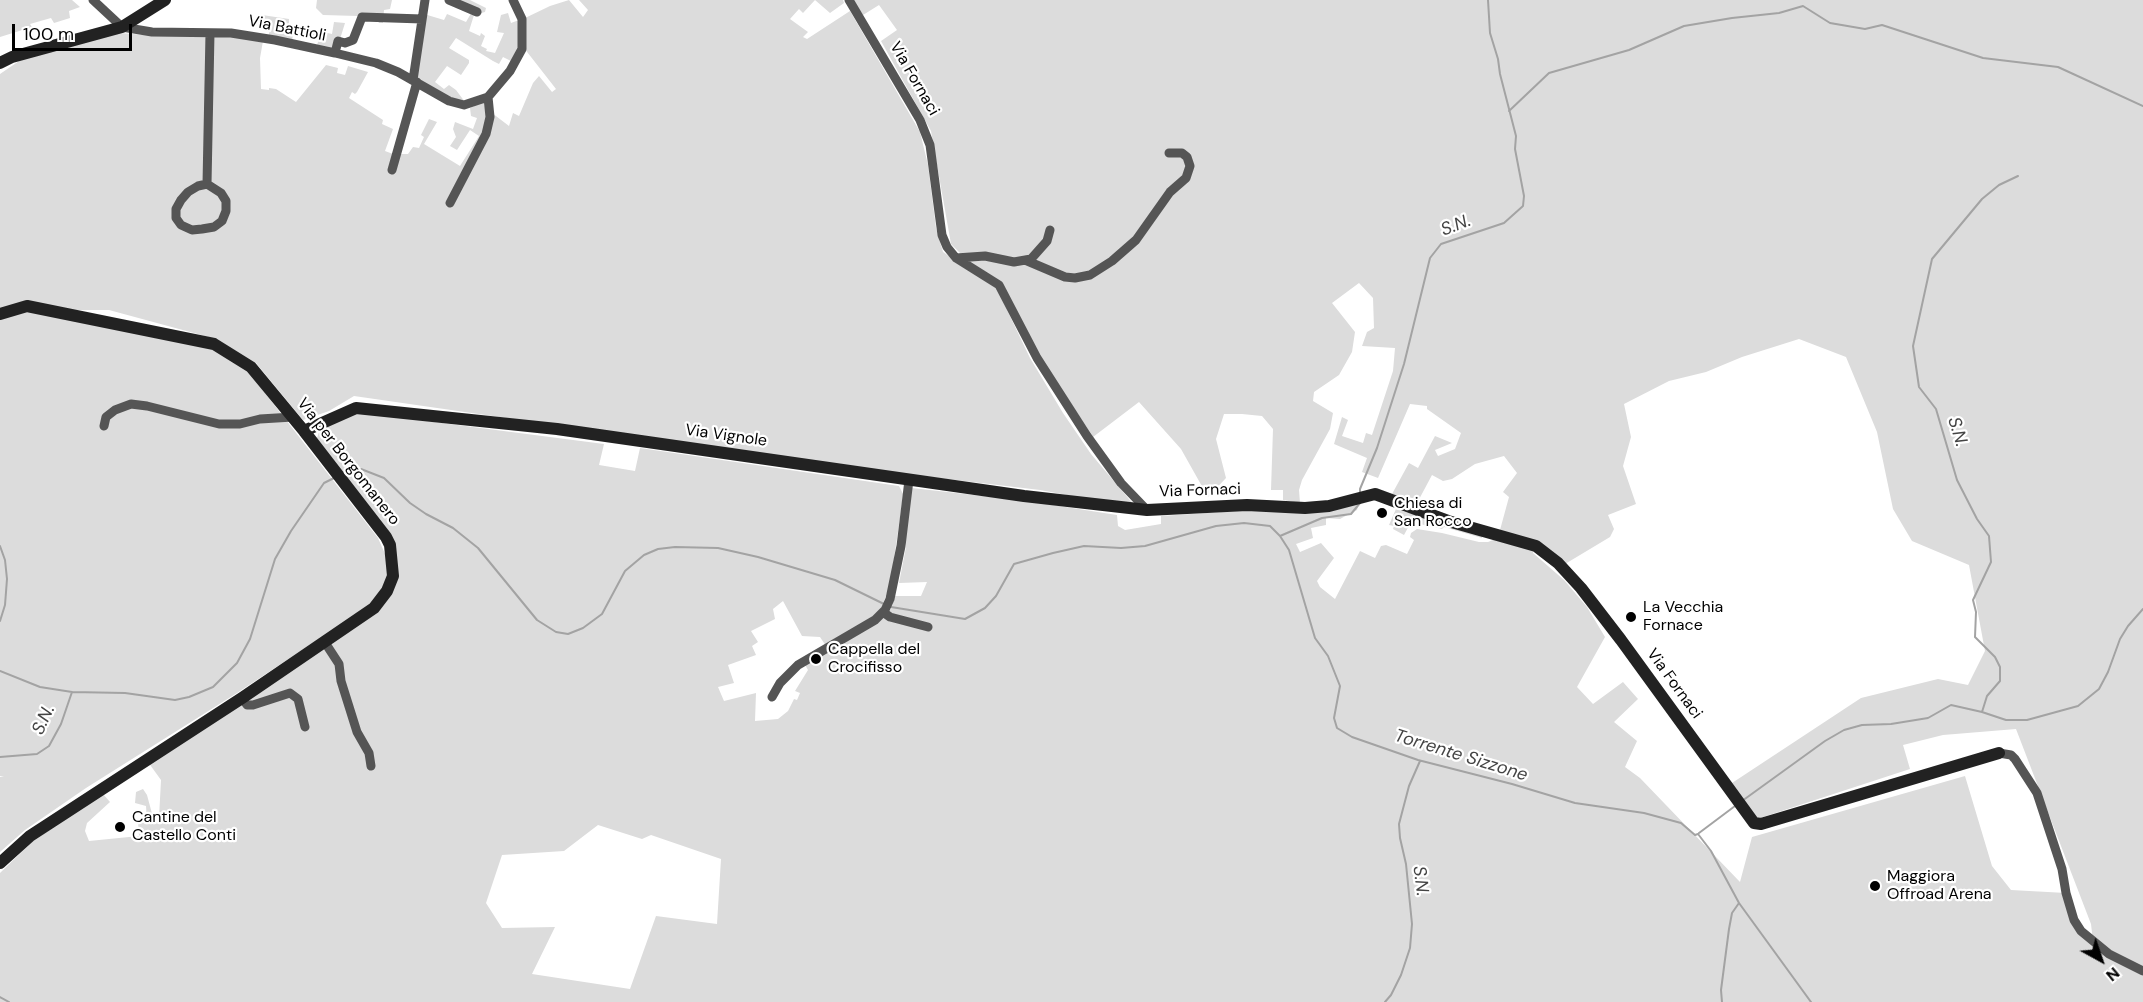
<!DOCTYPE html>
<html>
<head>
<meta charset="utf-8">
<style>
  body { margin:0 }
  #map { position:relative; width:2143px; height:1002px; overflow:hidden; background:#fff; font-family:"DM Sans",sans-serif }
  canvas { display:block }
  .north { position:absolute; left:2071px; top:930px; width:60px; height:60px; -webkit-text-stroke:4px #fff; paint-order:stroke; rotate:140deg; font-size:16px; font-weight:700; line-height:24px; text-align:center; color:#000 }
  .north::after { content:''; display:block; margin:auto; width:21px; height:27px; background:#000; clip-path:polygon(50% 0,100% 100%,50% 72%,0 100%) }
  .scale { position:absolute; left:12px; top:24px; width:120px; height:27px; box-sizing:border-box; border:3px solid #000; border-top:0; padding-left:8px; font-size:18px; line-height:21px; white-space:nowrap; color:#000; -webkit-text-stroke:4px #fff; paint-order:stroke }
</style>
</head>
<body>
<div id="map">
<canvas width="2143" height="1002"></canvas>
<div class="north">N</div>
<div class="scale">100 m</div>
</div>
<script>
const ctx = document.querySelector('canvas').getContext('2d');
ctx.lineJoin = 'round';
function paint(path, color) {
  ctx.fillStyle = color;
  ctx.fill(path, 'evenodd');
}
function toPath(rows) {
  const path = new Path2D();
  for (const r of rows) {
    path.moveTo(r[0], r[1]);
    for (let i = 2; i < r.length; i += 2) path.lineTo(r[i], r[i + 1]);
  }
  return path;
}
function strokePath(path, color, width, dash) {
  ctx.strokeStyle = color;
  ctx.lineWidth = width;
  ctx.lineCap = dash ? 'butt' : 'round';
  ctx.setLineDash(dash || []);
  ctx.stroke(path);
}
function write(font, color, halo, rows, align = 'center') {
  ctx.font = font + ' "DM Sans",sans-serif';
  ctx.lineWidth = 4.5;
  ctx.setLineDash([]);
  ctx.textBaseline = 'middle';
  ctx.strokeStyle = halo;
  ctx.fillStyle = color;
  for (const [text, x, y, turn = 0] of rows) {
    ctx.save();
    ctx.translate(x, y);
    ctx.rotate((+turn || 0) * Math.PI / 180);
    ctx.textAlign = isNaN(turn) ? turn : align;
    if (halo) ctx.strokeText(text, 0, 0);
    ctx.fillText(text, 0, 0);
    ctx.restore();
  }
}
paint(toPath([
  [0,0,72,0,80,7,69,11,70,18,54,23,51,18,30,24,32,27,0,37],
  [317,0,392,0,390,9,384,10,383,23,379,23,378,20,358,16,323,15,316,8],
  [461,0,470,0,486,8,485,12,474,15,469,31,480,36,481,33,485,36,481,46,487,49,486,51,495,53,504,33,497,32,501,15,508,13,511,23,519,20,520,48,513,62,503,57,499,64,493,61,456,38,449,48,469,60,469,63,461,75,447,66,435,82,444,89,449,85,456,90,465,102,451,100,414,79,424,14,444,20,447,14,466,22,473,10,460,2],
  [569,0,583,17,588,10,579,0,843,0,844,3,830,13,815,0,803,13,799,9,790,19,808,32,803,37,807,39,850,11,920,132,928,165,936,228,943,252,997,289,1030,358,1063,413,1091,454,1134,505,1126,506,1040,490,710,451,555,425,354,396,329,411,303,420,256,363,216,339,109,310,64,310,74,320,211,346,247,370,378,538,389,563,388,573,380,595,370,605,237,693,86,788,25,830,0,852,0,777,4,776,0,776,0,74,22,59,120,33,145,35,215,35,252,38,263,41,260,58,261,89,269,90,269,88,276,89,296,102,326,65,338,68,337,73,345,75,348,66,368,72,357,92,355,94,352,92,349,98,383,120,382,124,393,129,385,151,393,154,408,154,413,147,419,148,424,137,421,135,429,119,437,122,424,144,460,166,479,136,470,130,457,150,450,146,456,137,453,129,455,122,473,129,477,118,471,116,470,108,485,101,486,118,484,134,447,201,452,203,488,136,492,121,492,113,509,126,513,113,519,116,533,83,539,76,552,92,556,89,524,48,523,19,550,6],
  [853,0,2143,0,2143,1002,0,1002,0,873,33,841,103,794,110,802,87,823,85,831,89,841,139,836,138,822,147,821,146,806,135,803,136,792,143,789,147,795,154,821,159,818,161,780,148,762,381,608,393,545,315,444,320,429,357,412,604,444,599,465,635,471,640,448,899,486,903,494,900,518,890,585,881,609,872,617,826,646,820,637,802,636,783,601,773,609,775,619,751,631,758,642,752,646,756,655,728,665,734,683,718,687,724,701,756,693,755,721,778,719,788,711,794,699,797,700,800,693,795,691,808,670,804,663,835,649,880,618,891,609,895,596,921,596,927,582,899,583,906,547,905,532,912,488,1027,501,1117,515,1118,526,1125,530,1161,524,1161,516,1359,503,1357,510,1351,513,1340,519,1326,518,1326,525,1311,528,1313,538,1296,544,1300,552,1321,543,1334,558,1317,581,1320,587,1335,599,1360,551,1375,558,1381,546,1386,545,1407,554,1414,540,1410,537,1411,533,1417,529,1442,533,1479,542,1488,542,1498,538,1534,550,1533,553,1564,580,1587,607,1605,637,1577,687,1593,704,1623,682,1638,699,1614,722,1637,741,1625,767,1640,778,1740,882,1752,837,1965,776,1992,866,2011,890,2066,893,2074,920,2093,941,2091,924,2016,729,1943,735,1903,745,1910,769,1757,819,1732,783,1861,698,1938,679,1968,685,1985,651,1969,565,1912,541,1893,509,1877,432,1846,357,1799,339,1742,357,1706,372,1669,381,1624,404,1631,437,1623,466,1636,504,1608,515,1614,529,1610,537,1565,564,1500,530,1509,497,1503,492,1517,473,1504,456,1475,464,1452,479,1443,481,1432,475,1416,505,1392,494,1409,463,1418,468,1435,436,1452,443,1435,450,1438,456,1455,449,1461,433,1427,409,1427,406,1410,404,1378,478,1362,472,1367,458,1334,444,1342,417,1348,420,1342,436,1363,443,1366,433,1372,435,1393,371,1395,348,1362,346,1367,332,1374,328,1373,298,1359,283,1332,303,1355,332,1352,352,1339,375,1314,392,1313,401,1333,413,1330,429,1302,480,1299,490,1300,503,1283,500,1283,490,1271,490,1273,429,1262,416,1242,414,1224,414,1216,439,1226,478,1208,497,1181,449,1139,402,1093,437,1027,336,1000,282,973,266,951,244,931,131,881,41,897,30,879,5,863,15],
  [598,825,642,839,651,835,721,859,717,924,656,916,630,989,532,974,555,927,502,928,486,903,502,855,564,851],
  [262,15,289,19,289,25,294,25,292,42,268,37,270,30,265,29,266,24,261,20],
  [334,22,345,23,336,52,316,48,320,36,300,33,301,27,332,34],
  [1396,509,1482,535,1482,538,1444,527,1442,529,1411,522,1404,535,1393,529,1394,526,1389,525]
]), '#dcdcdc');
strokePath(toPath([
  [1509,111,1549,73,1629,50,1684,26,1732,18,1779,13,1803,6,1830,23,1865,29,1882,25,1983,58,2058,67,2143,106],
  [341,473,346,471,361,469,384,478,410,503,426,514,453,528,478,548,537,620,556,632,568,634,583,628,602,614,625,571,644,555,658,549,675,547,718,548,758,557,835,580,886,605],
  [1360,494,1360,489,1377,448,1404,364,1430,258,1441,244,1504,223,1523,206,1524,196,1515,149,1516,136,1500,74,1498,59,1490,33,1488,0],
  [1280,536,1322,518,1351,514,1360,503],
  [0,546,5,560,7,579,5,605,0,621],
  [891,607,965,619,985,608,996,596,1014,564,1053,553,1084,546,1121,548,1145,546,1216,526,1244,523,1270,526,1280,536,1289,550,1315,638,1328,656,1340,686,1334,718,1337,728,1352,737,1418,760,1512,784,1575,803,1644,813,1681,823,1695,835,1698,834,1711,851,1739,903,1811,1002],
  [0,671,40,687,72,692,125,693,175,700,189,697,213,687,237,663,250,639,275,559,291,531,324,483,334,478],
  [1982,712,1987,696,2000,681,2000,667,1995,657,1975,637,1976,612,1973,600,1991,562,1989,536,1977,519,1957,480,1936,409,1919,387,1913,346,1932,259,1982,199,1999,185,2018,176],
  [0,757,37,754,49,746,61,724,72,692],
  [1742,801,1825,741,1844,730,1862,725,1891,724,1928,718,1951,705,1982,712,2006,720,2027,720,2078,706,2099,689,2108,672,2120,639,2128,626,2143,609],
  [1699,833,1735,806],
  [0,997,9,1002],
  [1385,1002,1391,995,1401,975,1410,948,1412,924,1406,864,1400,838,1399,824,1409,786,1420,761],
  [1722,1002,1721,990,1729,929,1732,913,1739,903]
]), '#a3a3a3', 2);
strokePath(toPath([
  [93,0,122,27,152,32,231,33,275,40,335,53,376,63,398,72,449,101,464,105,488,97,510,71,522,49,522,19,513,0],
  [449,0,477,12],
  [849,0,920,120,930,145,942,235,947,247,956,258,999,285,1037,358,1087,436,1121,483,1147,510],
  [335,53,338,41,345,43,353,40,362,17,422,19],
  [413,80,425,0],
  [392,170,417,82],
  [207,184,221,193,226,201,226,211,222,221,214,227,202,229,192,230,181,225,176,218,176,209,181,200,188,192,198,186,207,184,210,33],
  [450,203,486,134,490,117,488,97],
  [956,258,985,256,1014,262,1031,259,1047,241,1050,230],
  [1025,260,1065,277,1075,278,1090,275,1112,261,1136,240,1170,192,1186,178,1190,166,1187,157,1182,153,1169,153],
  [104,426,106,417,115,410,131,404,147,406,219,424,240,424,260,419,293,417],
  [883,612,890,617,928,627],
  [324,641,339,664,341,681,357,732,369,753,371,766],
  [772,697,780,683,798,665,875,620,885,610,890,599,901,546,909,480],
  [242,698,247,705,253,705,290,693,298,699,305,727],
  [1999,753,2011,755,2015,759,2037,793,2062,869,2066,893,2074,920,2081,931,2109,954,2143,971]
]), '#555', 9);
strokePath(toPath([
  [0,63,12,57,122,27,165,0],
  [0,314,27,306,214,344,251,367,304,431,386,537,390,545,393,576,387,591,374,608,242,698,30,836,0,863],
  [304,431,356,408,557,429,1024,496,1147,510,1247,505,1305,508,1329,506,1375,494,1448,521,1536,546,1558,563,1581,588,1621,640,1754,823,1761,824,1999,753]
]), '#222', 12);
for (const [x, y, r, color] of [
  [1382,513,6,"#000"],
  [1631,617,6,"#000"],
  [816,659,6,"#000"],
  [120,827,6,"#000"],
  [1875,886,6,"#000"]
]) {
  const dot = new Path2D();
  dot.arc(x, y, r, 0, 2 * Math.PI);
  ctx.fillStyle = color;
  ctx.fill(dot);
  strokePath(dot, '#fff', 2);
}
write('16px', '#000', '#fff', [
  ["Via Battioli",287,29,11],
  ["Via Fornaci",914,79,60],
  ["Via Vignole",726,436,8],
  ["Via per Borgomanero",348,462,52],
  ["Via Fornaci",1200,491,-2],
  ["Via Fornaci",1674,684,54]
]);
write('16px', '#000', '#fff', [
  ["Chiesa di",1394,504],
  ["San Rocco",1394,522],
  ["La Vecchia",1643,608],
  ["Fornace",1643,626],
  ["Cappella del",828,650],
  ["Crocifisso",828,668],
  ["Cantine del",132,818],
  ["Castello Conti",132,836],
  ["Maggiora",1887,877],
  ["Offroad Arena",1887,895]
], 'left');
write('italic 18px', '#444', '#fff', [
  ["S.N.",1456,226,-21],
  ["S.N.",1957,432,73],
  ["S.N.",44,720,-65],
  ["Torrente Sizzone",1461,756,17],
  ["S.N.",1420,881,83]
]);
</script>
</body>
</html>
